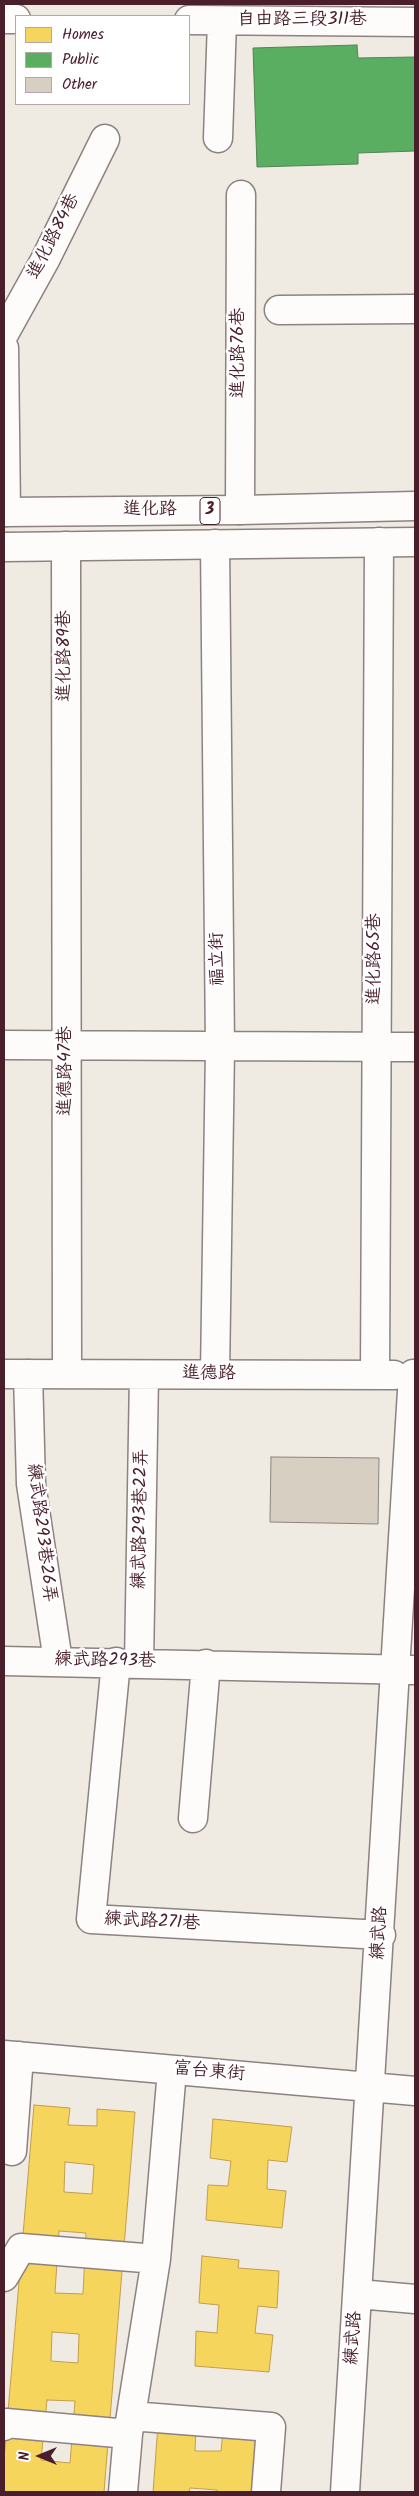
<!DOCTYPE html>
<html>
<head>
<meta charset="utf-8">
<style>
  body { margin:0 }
  #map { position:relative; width:419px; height:2496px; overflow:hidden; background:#efebe2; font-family:Kalam,sans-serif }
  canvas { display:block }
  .frame { position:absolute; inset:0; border:5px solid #4a1f2b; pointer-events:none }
  .legend { position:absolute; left:15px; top:15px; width:175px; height:90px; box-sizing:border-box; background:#fff; border:1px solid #b7a5aa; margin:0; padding:6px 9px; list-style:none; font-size:15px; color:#4a1f2b }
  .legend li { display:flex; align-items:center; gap:10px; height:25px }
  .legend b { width:25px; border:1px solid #b7a5aa }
  .north { position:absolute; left:15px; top:2431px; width:50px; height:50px; -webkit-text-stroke:4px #fff; paint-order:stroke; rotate:270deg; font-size:14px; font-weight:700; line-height:20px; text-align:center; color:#4a1f2b }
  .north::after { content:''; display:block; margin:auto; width:18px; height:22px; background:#4a1f2b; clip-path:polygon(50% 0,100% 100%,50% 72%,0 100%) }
</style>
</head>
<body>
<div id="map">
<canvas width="419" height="2496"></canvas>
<div class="frame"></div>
<ul class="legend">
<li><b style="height:14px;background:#f6d55c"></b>Homes</li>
<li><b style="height:14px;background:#5aae61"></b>Public</li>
<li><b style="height:14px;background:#d6cfc2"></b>Other</li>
</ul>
<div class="north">N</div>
</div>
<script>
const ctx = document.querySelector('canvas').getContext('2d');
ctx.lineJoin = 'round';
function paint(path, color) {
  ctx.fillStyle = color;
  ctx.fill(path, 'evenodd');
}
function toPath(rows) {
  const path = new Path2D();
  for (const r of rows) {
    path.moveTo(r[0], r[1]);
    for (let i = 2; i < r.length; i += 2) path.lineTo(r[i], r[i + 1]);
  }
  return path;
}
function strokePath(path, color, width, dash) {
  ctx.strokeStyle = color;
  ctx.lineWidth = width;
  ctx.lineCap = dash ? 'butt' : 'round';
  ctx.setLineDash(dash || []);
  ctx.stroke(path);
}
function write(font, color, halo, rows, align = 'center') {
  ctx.font = font + ' Kalam,"LXGW WenKai TC",sans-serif';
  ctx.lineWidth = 5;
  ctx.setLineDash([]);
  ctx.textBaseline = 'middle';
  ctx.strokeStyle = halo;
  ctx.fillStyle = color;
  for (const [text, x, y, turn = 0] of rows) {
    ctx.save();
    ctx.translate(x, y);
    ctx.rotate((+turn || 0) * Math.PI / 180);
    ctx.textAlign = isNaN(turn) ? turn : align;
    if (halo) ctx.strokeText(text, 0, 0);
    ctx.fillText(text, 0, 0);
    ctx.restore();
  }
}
const homes = toPath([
  [34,2105,70,2108,68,2125,97,2126,97,2109,135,2112,104,2492,4,2492,4,2459,34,2105],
  [65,2162,94,2165,92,2194,64,2192,65,2162],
  [59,2231,86,2233,83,2294,55,2293,59,2231],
  [52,2332,79,2334,78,2363,51,2361,52,2332],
  [47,2400,75,2401,70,2463,41,2460,47,2400],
  [213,2119,292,2127,287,2162,268,2160,267,2189,286,2191,282,2228,206,2220,208,2185,228,2186,231,2161,210,2158,213,2119],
  [202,2256,239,2260,238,2268,279,2271,277,2308,258,2306,255,2333,273,2335,269,2372,195,2366,196,2331,217,2333,219,2305,199,2303,202,2256],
  [158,2425,196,2428,195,2451,221,2451,223,2431,258,2432,254,2492,217,2492,217,2490,190,2488,189,2492,153,2492,158,2425]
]);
paint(homes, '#f6d55c');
strokePath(homes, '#c29e4d', 1);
const public = toPath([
  [357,45,358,58,415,57,415,151,358,153,358,164,257,167,253,48,357,45]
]);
paint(public, '#5aae61');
strokePath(public, '#558351', 1);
const building = toPath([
  [271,1457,379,1458,378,1524,270,1522,271,1457]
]);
paint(building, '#d6cfc2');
strokePath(building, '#8d8281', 1);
const minor = toPath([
  [4,19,16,19],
  [189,20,415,22],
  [218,138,222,21],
  [279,310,415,309],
  [4,334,45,260,105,139],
  [4,348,6,512],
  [240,510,241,195],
  [66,546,67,1374],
  [4,1045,415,1047],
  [4,1374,394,1375],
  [28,1374,31,1484,58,1661],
  [215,1374,220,1048,215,544],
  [375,1375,379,542],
  [4,1661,415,1670],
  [116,1662,91,1919,381,1935],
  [139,1663,144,1375],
  [193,1818,206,1664],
  [4,2055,415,2091],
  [12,2151,19,2056],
  [4,2277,21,2248,156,2259],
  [358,2294,415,2299],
  [131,2416,271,2427,266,2492],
  [4,2426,6,2423,128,2434],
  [123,2492,128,2434,156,2259,172,2070],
  [345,2492,413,1374]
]);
const major = toPath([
  [4,512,240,510,415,506],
  [4,547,415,542]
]);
strokePath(minor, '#8d8281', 31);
strokePath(major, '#8d8281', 31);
strokePath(minor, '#fdfcfb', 28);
strokePath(major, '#fdfcfb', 28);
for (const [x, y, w] of [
  [210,511,20]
]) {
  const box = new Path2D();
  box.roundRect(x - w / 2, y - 13.5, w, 27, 4);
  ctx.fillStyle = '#fff';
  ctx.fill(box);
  strokePath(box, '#4a1f2b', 1);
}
write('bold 16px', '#4a1f2b', null, [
  ["3",210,511]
]);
write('18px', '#4a1f2b', '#fff', [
  ["自由路三段311巷",302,21],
  ["進化路84巷",55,237,-63],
  ["進化路76巷",240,353,-90],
  ["進化路",150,511],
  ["進化路89巷",66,656,-90],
  ["福立街",219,959,-91],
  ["進化路65巷",376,959,-90],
  ["進德路47巷",67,1071,-90],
  ["進德路",209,1375],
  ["練武路293巷22弄",142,1519,-89],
  ["練武路293巷26弄",40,1533,83],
  ["練武路293巷",105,1662,1],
  ["練武路271巷",152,1923,3],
  ["練武路",381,1933,-87],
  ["富台東街",209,2073,5],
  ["練武路",355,2338,-86]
]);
</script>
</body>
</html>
